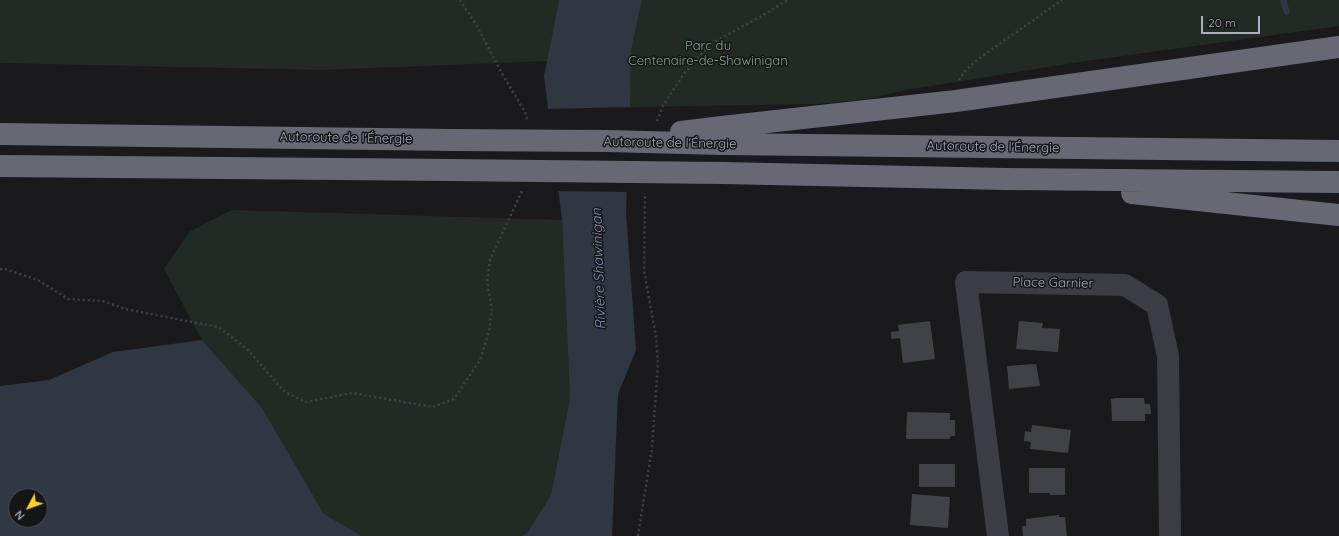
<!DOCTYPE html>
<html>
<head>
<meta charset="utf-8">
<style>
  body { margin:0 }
  #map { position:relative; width:1339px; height:536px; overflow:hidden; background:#1a1a1d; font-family:Quicksand,sans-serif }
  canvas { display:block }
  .north { position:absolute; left:8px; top:488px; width:40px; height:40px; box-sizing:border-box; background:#151518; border:1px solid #51535a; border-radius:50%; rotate:229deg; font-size:11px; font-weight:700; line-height:16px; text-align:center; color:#abafbd }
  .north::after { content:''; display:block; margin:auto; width:14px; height:18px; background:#ffd12f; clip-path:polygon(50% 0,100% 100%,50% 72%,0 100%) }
  .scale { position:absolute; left:1201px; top:16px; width:59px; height:18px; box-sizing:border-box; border:2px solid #abafbd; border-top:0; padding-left:5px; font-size:12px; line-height:14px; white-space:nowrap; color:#abafbd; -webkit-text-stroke:3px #151518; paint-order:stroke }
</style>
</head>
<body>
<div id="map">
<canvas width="1339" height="536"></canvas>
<div class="north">N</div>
<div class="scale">20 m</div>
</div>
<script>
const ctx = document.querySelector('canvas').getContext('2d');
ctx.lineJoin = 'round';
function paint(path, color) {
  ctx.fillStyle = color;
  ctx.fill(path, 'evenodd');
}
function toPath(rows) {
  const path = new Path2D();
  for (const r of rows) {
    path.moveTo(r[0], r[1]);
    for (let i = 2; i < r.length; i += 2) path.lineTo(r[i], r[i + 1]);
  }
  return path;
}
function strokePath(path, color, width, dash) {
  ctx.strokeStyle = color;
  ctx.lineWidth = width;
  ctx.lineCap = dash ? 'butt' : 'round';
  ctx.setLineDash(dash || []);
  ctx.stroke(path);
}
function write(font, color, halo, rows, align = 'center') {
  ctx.font = font + ' Quicksand,sans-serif';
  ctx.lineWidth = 3;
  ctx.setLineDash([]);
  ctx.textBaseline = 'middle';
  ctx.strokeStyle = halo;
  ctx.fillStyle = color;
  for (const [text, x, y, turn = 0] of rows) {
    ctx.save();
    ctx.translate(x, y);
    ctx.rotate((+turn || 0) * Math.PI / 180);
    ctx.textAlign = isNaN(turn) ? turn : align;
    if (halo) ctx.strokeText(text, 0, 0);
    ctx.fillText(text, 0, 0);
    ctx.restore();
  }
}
paint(toPath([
  [0,0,559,0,547,61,322,70,0,63],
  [642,0,1339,0,1339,26,1079,62,906,90,867,99,818,104,630,107,631,51],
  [232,210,562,220,570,397,551,495,528,532,522,536,362,536,324,514,262,408,202,340,164,269,189,232]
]), '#212b24');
paint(toPath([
  [559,0,642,0,631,51,630,107,626,212,636,350,618,394,612,536,522,536,528,532,551,495,570,397,562,220,544,76],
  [202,340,262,408,324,514,362,536,0,536,0,386,49,380,113,352],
  [16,496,40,496,40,520,16,520]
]), '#2e3742');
paint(toPath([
  [632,107,629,192,556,191,546,109]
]), '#1a1a1d');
strokePath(toPath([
  [1283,0,1287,12]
]), '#2e3742', 6);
paint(toPath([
  [930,321,935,359,903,363,900,338,891,339,891,332,899,331,898,325],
  [1019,321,1043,323,1042,328,1060,329,1058,352,1016,349],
  [1036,364,1040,386,1009,389,1007,366],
  [1117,398,1144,398,1145,404,1150,404,1151,414,1145,414,1145,421,1112,421,1111,399],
  [907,412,950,413,950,420,955,420,955,436,950,436,950,439,906,439],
  [1032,425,1071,430,1068,453,1030,449,1031,442,1024,441,1025,431,1031,432],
  [919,464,955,464,955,487,919,487],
  [1029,468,1065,468,1065,495,1050,495,1050,493,1029,493],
  [912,494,950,497,948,528,910,525],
  [1059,515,1059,517,1065,517,1067,536,1023,536,1022,526,1026,526,1026,519]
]), '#414247');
strokePath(toPath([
  [460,0,477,26,501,72,525,112,527,119],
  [959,80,964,72,978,59,1062,0],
  [657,121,663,106,673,90,684,74,704,51,716,41,760,17,788,0],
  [0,269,5,269,38,280,68,299,103,301,125,309,218,327,246,348,285,392,306,402,352,393,433,407,454,399,480,360,489,332,492,308,487,282,490,260,522,191],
  [638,536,652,448,658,364,656,337,644,270,645,193]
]), '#404249', 2.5, [2, 3]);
strokePath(toPath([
  [998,536,966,282,1125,285,1157,305,1168,356,1170,536]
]), '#3c3d44', 22);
strokePath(toPath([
  [722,127,956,101,1339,47],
  [0,134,452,140],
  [722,144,1339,151],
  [0,166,450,170],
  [722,173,1006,179,1339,182],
  [1132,193,1339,215]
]), '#666873', 22);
strokePath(toPath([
  [681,132,722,127],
  [452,140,607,141,722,144],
  [450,170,722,173]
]), '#666873', 22);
write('13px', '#81a988', '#151518', [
  ["Parc du",708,46],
  ["Centenaire-de-Shawinigan",708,61]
]);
write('13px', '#abafbd', '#151518', [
  ["Autoroute de l'Énergie",346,138,1],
  ["Autoroute de l'Énergie",670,143,1],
  ["Autoroute de l'Énergie",993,147,1],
  ["Place Garnier",1053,283,1]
]);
write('italic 14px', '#8098ba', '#151518', [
  ["Rivière Shawinigan",599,269,-92]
]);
</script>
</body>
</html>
